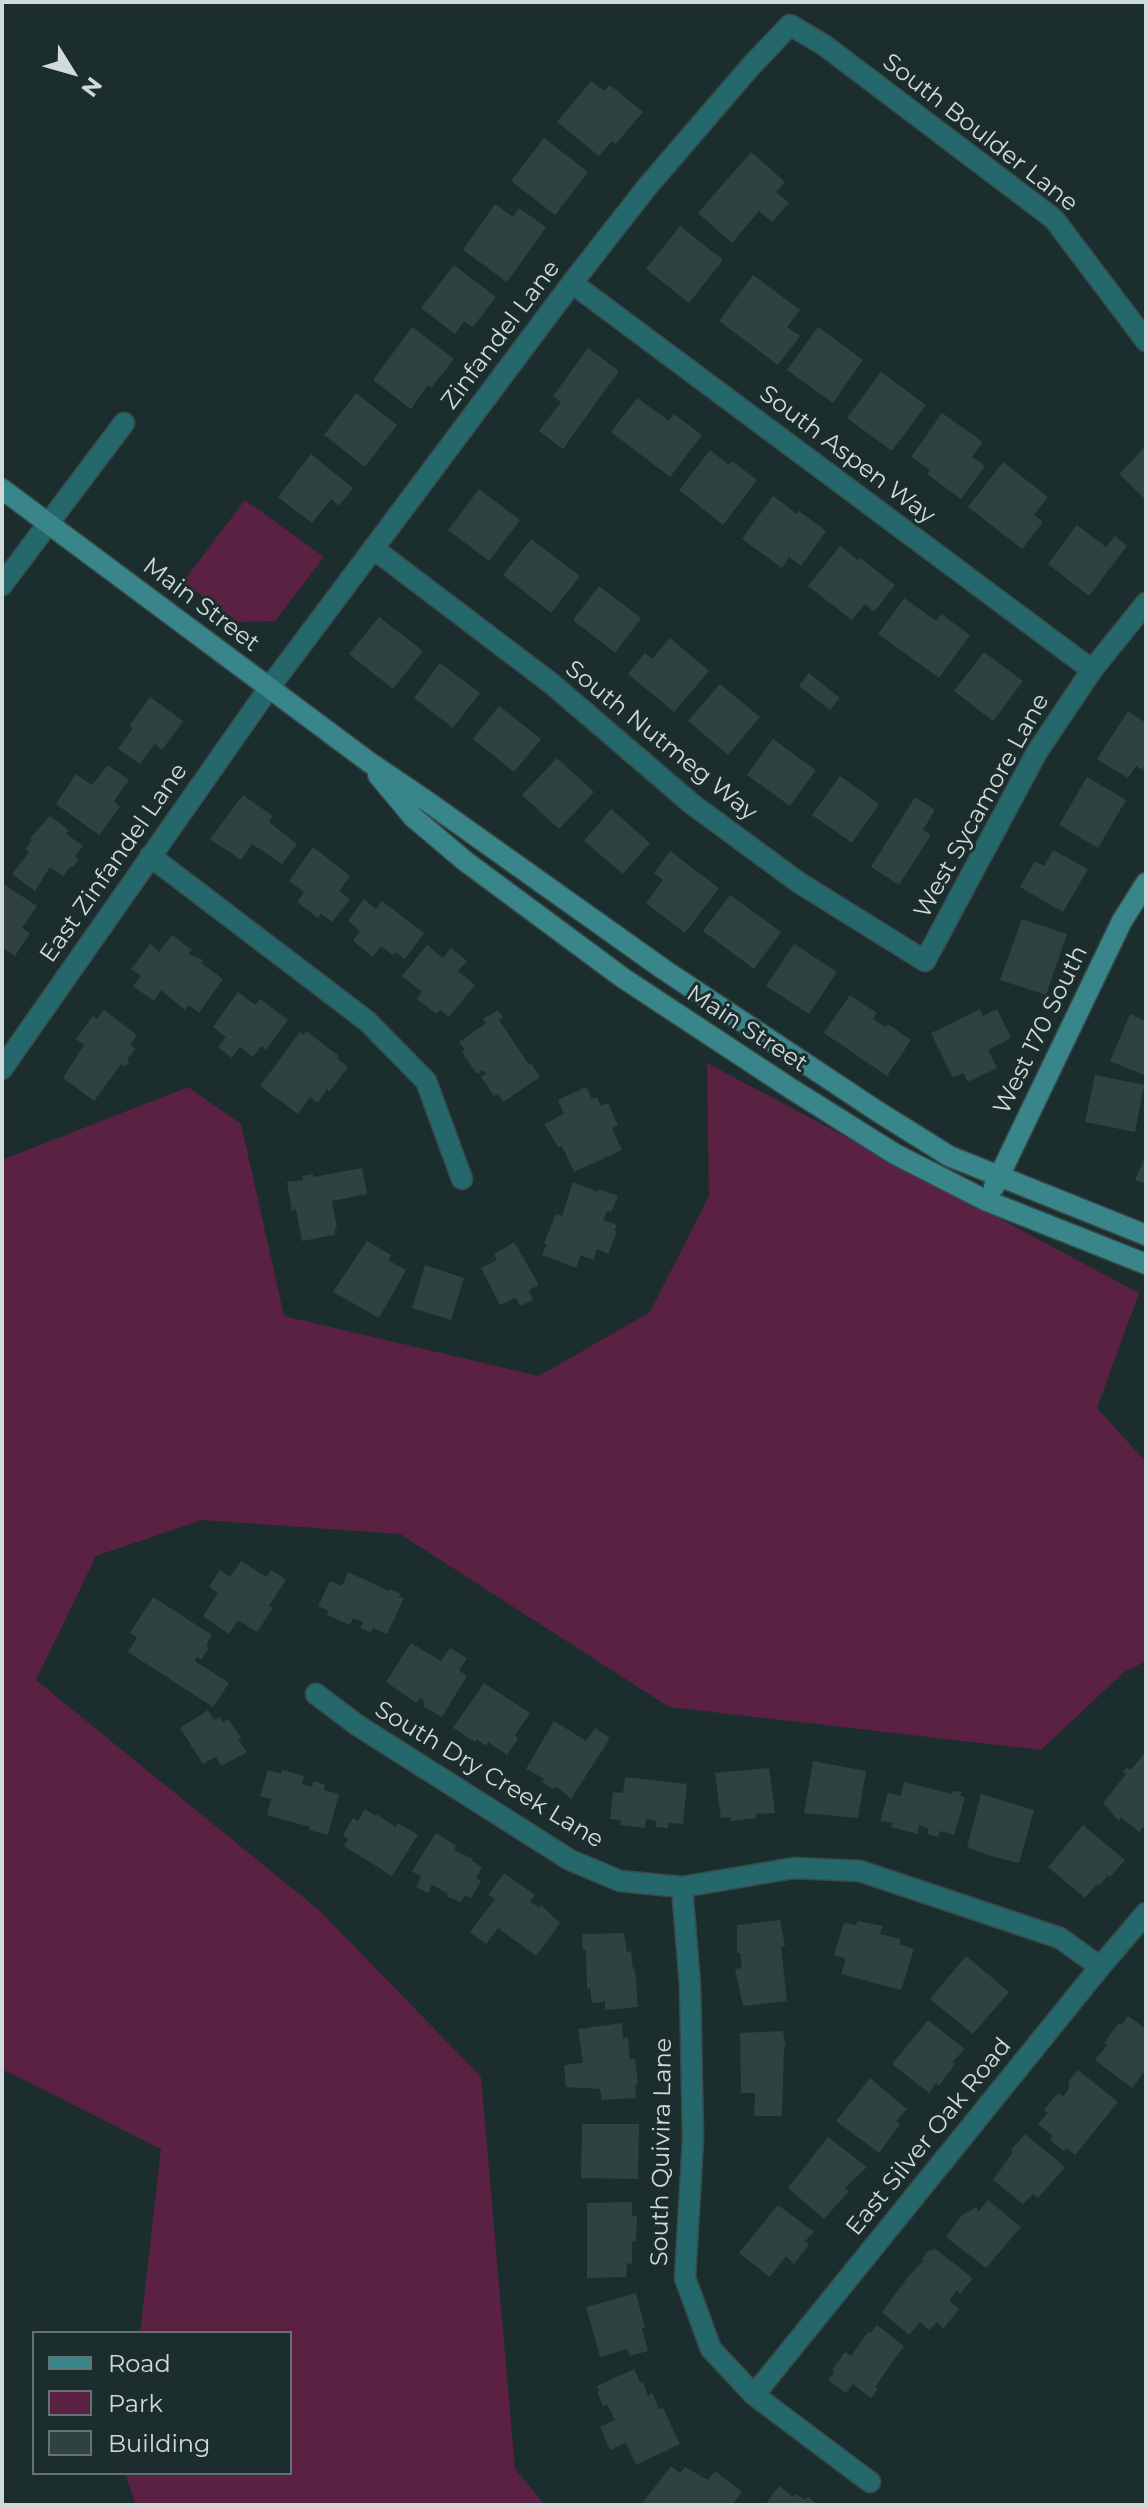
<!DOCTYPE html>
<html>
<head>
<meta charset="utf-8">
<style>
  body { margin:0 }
  #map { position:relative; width:1148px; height:2507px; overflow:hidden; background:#1c2d2e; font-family:Montserrat,sans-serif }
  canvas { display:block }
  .frame { position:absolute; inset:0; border:4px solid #d0dada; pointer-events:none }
  .legend { position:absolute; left:32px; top:2331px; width:260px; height:144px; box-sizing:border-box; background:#1c2d2e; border:2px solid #647273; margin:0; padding:10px 14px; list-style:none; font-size:24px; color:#d0dada }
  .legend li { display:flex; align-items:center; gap:16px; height:40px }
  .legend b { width:40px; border:2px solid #647273 }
  .north { position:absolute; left:32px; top:32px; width:80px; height:80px; -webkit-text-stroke:6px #1c2d2e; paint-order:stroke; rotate:127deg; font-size:22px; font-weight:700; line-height:32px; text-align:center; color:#d0dada }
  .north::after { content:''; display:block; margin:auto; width:28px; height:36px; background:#d0dada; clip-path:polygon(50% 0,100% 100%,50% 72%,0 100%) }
</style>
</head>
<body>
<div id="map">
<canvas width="1148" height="2507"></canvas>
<div class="frame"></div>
<ul class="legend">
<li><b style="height:10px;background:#39868a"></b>Road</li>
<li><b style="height:22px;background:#5b2142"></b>Park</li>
<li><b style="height:22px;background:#304142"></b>Building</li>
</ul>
<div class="north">N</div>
</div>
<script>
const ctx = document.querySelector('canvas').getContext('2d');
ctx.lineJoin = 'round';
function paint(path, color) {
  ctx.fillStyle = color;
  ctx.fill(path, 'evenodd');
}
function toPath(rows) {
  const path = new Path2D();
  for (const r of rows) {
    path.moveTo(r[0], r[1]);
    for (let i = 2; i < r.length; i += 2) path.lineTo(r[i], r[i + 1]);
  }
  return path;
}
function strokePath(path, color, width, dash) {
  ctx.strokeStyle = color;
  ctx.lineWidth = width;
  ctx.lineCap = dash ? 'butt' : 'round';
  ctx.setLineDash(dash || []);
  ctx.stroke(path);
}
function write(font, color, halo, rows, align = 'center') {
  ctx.font = font + ' Montserrat,sans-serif';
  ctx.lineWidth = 6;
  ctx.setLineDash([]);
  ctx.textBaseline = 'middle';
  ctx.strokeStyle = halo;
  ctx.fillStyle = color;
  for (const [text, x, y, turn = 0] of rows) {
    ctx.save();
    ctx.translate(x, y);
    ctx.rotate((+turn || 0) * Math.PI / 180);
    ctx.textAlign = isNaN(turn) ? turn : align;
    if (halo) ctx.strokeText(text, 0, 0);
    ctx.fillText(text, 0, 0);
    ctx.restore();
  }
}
paint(toPath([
  [245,500,324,557,275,621,238,622,183,582],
  [707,1063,1139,1293,1097,1408,1146,1462,1146,1661,1124,1672,1041,1750,669,1707,400,1534,202,1520,96,1556,36,1680,320,1911,481,2077,515,2469,545,2505,136,2505,125,2473,290,2473,290,2333,140,2333,161,2149,2,2069,2,1160,188,1087,241,1124,284,1316,539,1376,650,1312,709,1196]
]), '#5b2142');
paint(toPath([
  [591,81,604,91,610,85,643,112,616,144,612,141,599,156,557,122],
  [544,138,588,172,555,215,511,181],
  [751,152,785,182,776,192,789,203,772,222,759,211,732,243,698,213],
  [495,204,513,217,519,208,546,227,507,282,463,250],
  [680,226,723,260,689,303,646,269],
  [454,265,496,297,473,327,464,321,455,334,421,308],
  [753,275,800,310,787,327,800,336,778,365,719,321],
  [412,327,454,359,431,388,428,385,411,409,373,380],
  [818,327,863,360,833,403,787,370],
  [588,348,619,371,563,449,539,431,561,402,553,396],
  [881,372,926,405,892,451,847,418],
  [356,393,397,425,365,467,324,435],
  [637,398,669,421,674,414,702,435,670,477,611,432],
  [942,413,983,442,972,457,985,466,961,499,927,474,930,470,911,457],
  [1146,446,1146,500,1119,474],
  [710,450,729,465,732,461,757,480,723,525,679,490],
  [311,454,353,488,339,506,331,499,312,523,278,497],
  [1003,462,1048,497,1034,515,1043,522,1022,549,968,507],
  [479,489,520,520,489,561,448,530],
  [773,496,797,514,799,511,826,531,801,566,789,557,782,568,742,539],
  [1077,525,1106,547,1115,536,1127,546,1089,596,1048,564],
  [531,539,580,576,551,613,503,575],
  [840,546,858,560,860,558,895,585,874,612,865,604,852,620,808,586],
  [599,586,641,618,615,653,573,620],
  [904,598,936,621,941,614,970,635,939,678,878,634],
  [379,617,423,651,393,689,349,654],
  [670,638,709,671,674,712,628,674,645,653,652,659],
  [984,652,1023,681,993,721,954,691],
  [440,663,480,693,453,728,414,698],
  [809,673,840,698,830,710,799,686],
  [720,684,760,717,728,755,688,721],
  [150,697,183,721,162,750,155,744,140,764,118,749,133,728,129,726],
  [499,706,541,739,514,772,473,739],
  [1128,711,1146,723,1146,763,1142,770,1136,766,1128,778,1097,759],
  [773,739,816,770,790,806,747,775],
  [557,758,594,792,559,829,522,795],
  [108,765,129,780,114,801,120,807,99,835,56,804,76,774,92,785],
  [840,776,879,804,852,843,812,815],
  [1087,777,1126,800,1098,848,1059,825],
  [243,795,273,816,269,822,297,844,282,864,252,844,241,860,210,839],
  [915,797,935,810,923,830,931,835,899,885,871,867],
  [611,809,650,843,623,874,584,841],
  [50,816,69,830,66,834,83,846,75,856,79,859,72,868,70,867,63,876,50,867,35,891,12,874,29,852,25,849,32,840,30,838],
  [313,847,350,876,339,891,350,899,332,922,321,914,318,918,297,902,304,892,289,881],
  [1053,850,1088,869,1063,912,1020,887,1035,861,1044,866],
  [670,851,719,888,685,933,646,903,663,880,654,873],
  [2,883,37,906,22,928,30,933,15,956,4,949,2,953],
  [730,895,781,932,754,969,703,931],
  [364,899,376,909,382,901,424,933,405,959,395,952,393,955,381,946,373,957,353,941,360,931,348,921],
  [1022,919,1067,934,1046,995,1000,980],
  [172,935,192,950,188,954,203,960,201,963,223,979,199,1013,189,1005,185,1010,161,990,154,1001,133,986,141,976,131,969,150,944,159,952],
  [794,944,837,972,809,1014,766,986],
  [427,945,443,958,451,948,467,961,458,971,475,985,449,1017,440,1010,436,1014,417,999,422,992,402,976],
  [238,992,255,1005,260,999,288,1020,266,1050,261,1046,253,1057,240,1047,232,1058,218,1047,226,1037,213,1027],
  [850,995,877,1013,873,1019,885,1027,888,1024,911,1040,887,1076,824,1033],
  [980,1009,983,1016,997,1009,1011,1038,988,1050,997,1068,968,1082,963,1073,953,1078,931,1033],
  [104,1010,137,1035,130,1045,135,1049,127,1060,129,1062,125,1067,121,1064,94,1101,63,1078,84,1045,76,1039,93,1016,97,1019],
  [498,1010,503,1018,499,1020,529,1065,531,1063,540,1077,503,1102,498,1094,494,1096,481,1077,486,1074,483,1070,477,1074,462,1052,465,1050,459,1042,486,1023,483,1019],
  [1130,1014,1146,1021,1146,1076,1110,1061],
  [306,1031,339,1056,337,1058,348,1067,329,1092,327,1089,318,1103,310,1097,298,1114,260,1086,300,1032,303,1035],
  [1095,1075,1144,1085,1135,1132,1085,1122],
  [586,1087,592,1099,597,1097,601,1106,608,1103,618,1125,612,1128,622,1150,574,1172,562,1146,558,1147,544,1124,564,1114,558,1100],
  [1146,1155,1146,1184,1135,1180],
  [362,1168,367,1194,332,1201,337,1228,335,1229,335,1235,302,1241,296,1209,292,1211,287,1182,303,1180,302,1176,313,1174,313,1177],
  [573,1182,598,1192,599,1189,618,1196,611,1212,607,1211,603,1220,617,1225,614,1230,617,1232,608,1254,597,1249,593,1260,581,1255,576,1268,542,1255,547,1244,544,1243,556,1214,562,1216],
  [367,1241,391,1255,388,1260,406,1270,379,1318,333,1292],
  [514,1242,539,1285,529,1290,533,1300,520,1306,516,1298,500,1305,481,1268,497,1260,494,1254],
  [425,1265,464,1278,451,1320,412,1308],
  [241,1561,266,1577,271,1570,286,1580,269,1606,273,1608,257,1632,238,1620,229,1634,203,1616,218,1593,209,1587,220,1570,230,1577],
  [348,1572,389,1591,390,1589,401,1594,399,1597,404,1598,387,1634,373,1628,371,1633,360,1628,363,1622,353,1618,350,1625,327,1615,329,1611,318,1606,330,1581,342,1586],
  [153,1597,212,1635,206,1646,209,1648,201,1660,197,1657,195,1661,229,1683,213,1707,128,1652,137,1637,130,1633],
  [411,1643,441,1661,450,1648,467,1658,459,1670,467,1676,442,1717,423,1706,425,1702,420,1698,416,1703,386,1682],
  [484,1683,530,1713,515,1735,518,1739,507,1755,488,1742,486,1746,477,1739,475,1742,453,1728],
  [208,1710,214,1720,219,1717,223,1722,228,1719,241,1738,238,1739,247,1752,221,1766,216,1757,203,1764,180,1728],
  [554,1721,586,1741,595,1728,610,1738,571,1799,556,1786,553,1789,542,1782,544,1779,526,1769],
  [1143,1755,1146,1757,1146,1824,1139,1832,1121,1817,1119,1821,1103,1803,1126,1774,1123,1771,1127,1767,1131,1770],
  [813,1761,866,1771,858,1818,804,1813],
  [769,1768,775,1813,756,1814,756,1818,731,1821,730,1817,721,1818,715,1773],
  [268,1770,281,1774,282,1770,304,1776,302,1784,312,1787,314,1781,325,1785,324,1790,339,1794,328,1835,309,1830,310,1827,267,1815,271,1799,260,1796],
  [625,1777,687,1784,683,1824,669,1823,668,1828,656,1827,656,1821,646,1819,645,1828,620,1825,621,1820,610,1819,613,1792,623,1793],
  [904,1782,952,1794,952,1791,962,1792,960,1795,965,1798,954,1835,940,1831,938,1837,927,1834,929,1829,919,1825,918,1834,891,1827,893,1823,880,1821,888,1793,901,1796],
  [981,1794,1034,1810,1019,1863,987,1855,967,1847],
  [365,1809,376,1816,377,1814,395,1827,398,1823,418,1835,392,1876,344,1846,348,1839,343,1835,353,1818,358,1821],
  [1083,1825,1125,1860,1110,1877,1108,1875,1099,1886,1097,1884,1085,1898,1048,1867],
  [436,1833,456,1846,454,1850,473,1859,472,1861,482,1867,476,1878,481,1881,471,1898,465,1895,461,1902,448,1897,447,1893,432,1885,428,1893,416,1887,421,1877,412,1871],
  [504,1873,535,1895,530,1901,539,1908,541,1905,560,1923,536,1956,498,1928,486,1944,470,1932,495,1899,488,1895],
  [780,1920,785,1946,781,1947,787,2001,743,2006,735,1969,742,1968,740,1953,737,1953,737,1925],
  [858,1921,883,1926,880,1934,901,1939,899,1944,914,1949,901,1990,841,1974,846,1959,834,1955,844,1923,856,1925],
  [624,1933,627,1952,631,1951,633,1969,635,1969,638,2007,605,2010,605,2002,592,2003,590,1988,587,1989,586,1950,583,1950,582,1938,583,1934],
  [966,1956,1009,1992,973,2034,930,1999],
  [1128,2016,1146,2029,1146,2069,1132,2088,1095,2060,1108,2044,1104,2043,1119,2023,1121,2025],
  [928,2020,965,2049,952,2062,955,2064,939,2086,936,2083,929,2093,892,2064],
  [622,2023,623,2039,628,2037,630,2059,635,2059,638,2084,635,2085,636,2098,602,2100,600,2089,566,2087,564,2065,583,2063,578,2029],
  [783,2031,786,2047,784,2047,782,2116,754,2116,755,2093,741,2093,740,2033],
  [1078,2070,1118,2102,1075,2155,1066,2148,1064,2151,1050,2140,1053,2136,1038,2124,1048,2113,1044,2110,1058,2093,1063,2096,1068,2091,1069,2081],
  [870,2078,907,2109,896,2121,900,2124,879,2153,836,2121],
  [582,2124,639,2124,638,2179,581,2178],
  [1025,2134,1065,2167,1038,2198,1033,2194,1023,2204,993,2180,1013,2152,1011,2150],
  [828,2137,867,2167,844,2189,849,2191,824,2219,788,2188],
  [988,2200,1021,2227,986,2268,946,2237,960,2217,976,2207,979,2211],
  [632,2202,632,2216,637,2216,636,2242,632,2241,632,2264,627,2263,626,2277,587,2278,587,2203],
  [778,2205,814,2232,805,2241,809,2245,794,2264,786,2256,770,2277,739,2253],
  [934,2248,973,2278,960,2294,957,2290,949,2301,959,2309,943,2329,937,2322,929,2330,920,2322,909,2335,882,2312,908,2277,924,2260,922,2259,929,2250,932,2251],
  [636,2293,645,2328,642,2328,648,2351,629,2356,628,2349,600,2357,586,2307],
  [877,2325,904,2346,875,2387,878,2389,871,2398,853,2384,846,2393,828,2380,834,2372,832,2370,845,2352,851,2356,869,2331,871,2333],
  [634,2369,641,2384,643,2381,648,2396,652,2393,659,2409,663,2408,680,2444,636,2465,626,2443,610,2450,600,2427,615,2420,607,2404,603,2406,597,2392,599,2391,597,2386],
  [671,2466,680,2473,685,2467,708,2480,715,2471,742,2492,732,2505,641,2505],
  [779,2486,793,2497,796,2494,805,2500,808,2497,818,2505,765,2505]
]), '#304142');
const street = toPath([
  [572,283,1092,670],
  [374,549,552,684,692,804,798,882,925,961,1037,752,1092,670,1146,603],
  [2,585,124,423],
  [150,856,367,1021,426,1081,462,1179],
  [2,1069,269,688,572,283,647,187,751,66,790,25,824,45,1054,219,1146,341],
  [316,1694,357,1725,570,1860,620,1881,682,1887,794,1868,860,1871,1060,1938,1100,1967],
  [682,1887,690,1985,693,2139,685,2278,711,2349,754,2395,870,2482],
  [754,2395,1100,1967,1146,1913]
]);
const secondary = toPath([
  [2,489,369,762,428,802,663,969,877,1111,949,1156,1146,1235],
  [378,775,413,817,465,861,623,978,790,1088,895,1154,987,1201,1146,1264],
  [994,1187,1122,921,1146,883]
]);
strokePath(street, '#39494a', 23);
strokePath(secondary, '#39494a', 23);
strokePath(street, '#24686b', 20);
strokePath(secondary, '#39868a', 20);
write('24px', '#d0dada', '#1c2d2e', [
  ["South Boulder Lane",980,133,38],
  ["Zinfandel Lane",501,335,-53],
  ["South Aspen Way",847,455,37],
  ["Main Street",201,605,37],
  ["South Nutmeg Way",661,741,39],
  ["West Sycamore Lane",982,806,-61],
  ["East Zinfandel Lane",114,863,-55],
  ["Main Street",747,1029,33],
  ["West 170 South",1041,1030,-64],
  ["South Dry Creek Lane",489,1775,31],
  ["East Silver Oak Road",929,2137,-51],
  ["South Quivira Lane",662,2152,-89]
]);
</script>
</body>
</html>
